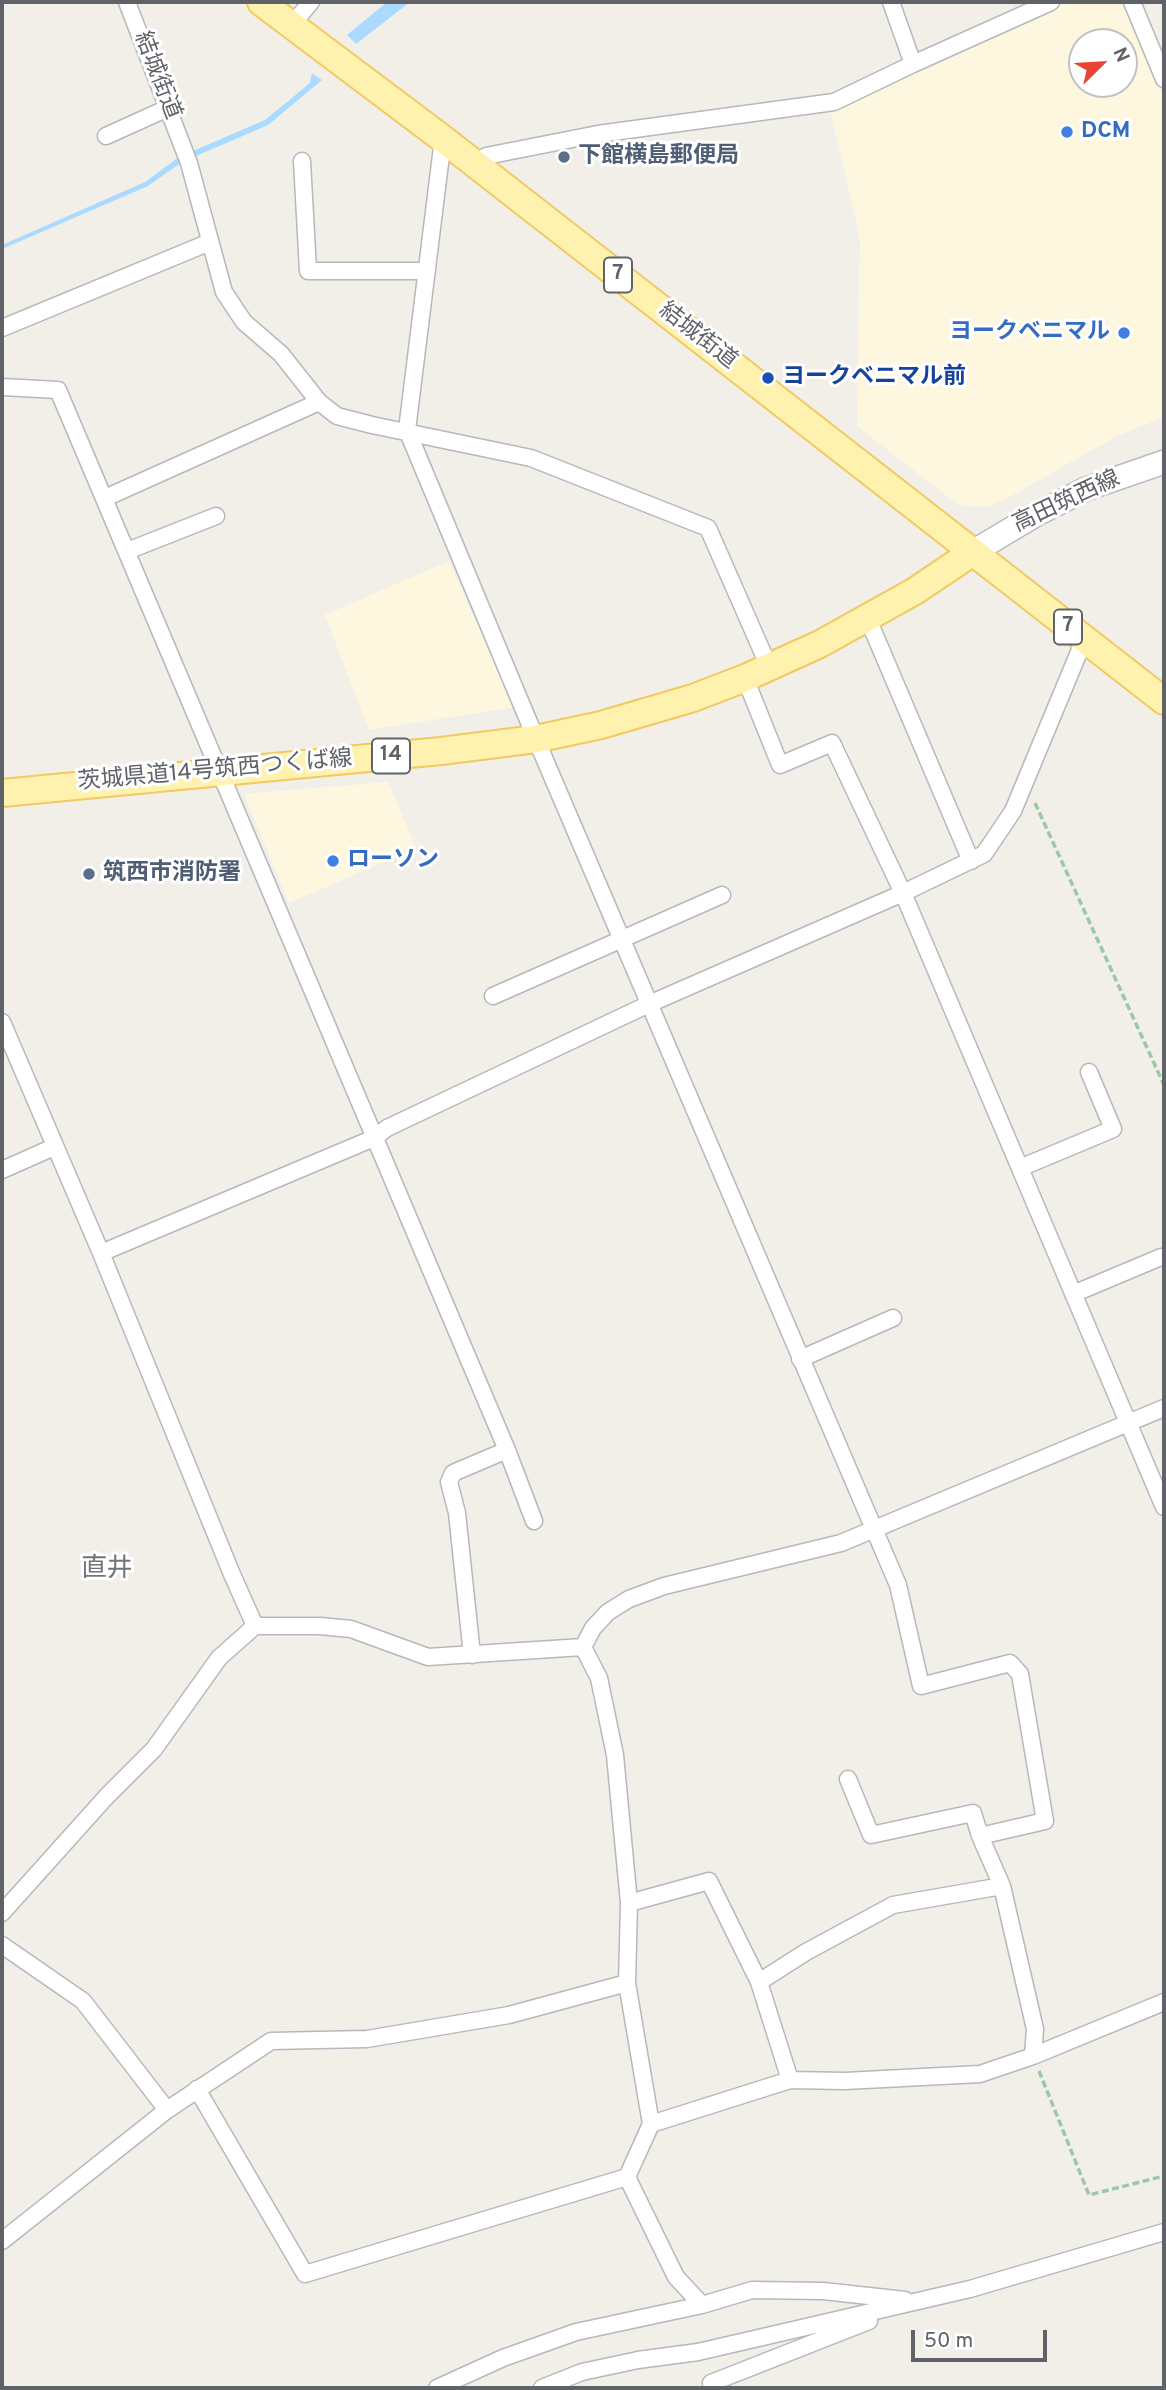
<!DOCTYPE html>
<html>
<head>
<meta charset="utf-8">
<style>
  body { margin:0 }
  #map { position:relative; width:1166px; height:2390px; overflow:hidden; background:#f1efe8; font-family:Overpass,sans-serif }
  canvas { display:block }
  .frame { position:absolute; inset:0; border:4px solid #5f6368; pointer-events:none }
  .north { position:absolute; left:1068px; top:28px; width:70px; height:70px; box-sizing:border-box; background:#fff; border:2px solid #bfc1c3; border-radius:50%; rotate:66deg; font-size:19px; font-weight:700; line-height:28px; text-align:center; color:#5f6368 }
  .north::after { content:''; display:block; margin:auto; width:24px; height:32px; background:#ea4335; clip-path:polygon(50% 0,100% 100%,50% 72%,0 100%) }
  .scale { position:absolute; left:911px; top:2330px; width:136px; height:32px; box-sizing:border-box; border:4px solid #5f6368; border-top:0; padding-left:9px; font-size:21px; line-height:24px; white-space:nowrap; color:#5f6368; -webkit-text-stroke:5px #fff; paint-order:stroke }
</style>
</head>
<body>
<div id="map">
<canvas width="1166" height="2390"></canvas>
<div class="frame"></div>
<div class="north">N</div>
<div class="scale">50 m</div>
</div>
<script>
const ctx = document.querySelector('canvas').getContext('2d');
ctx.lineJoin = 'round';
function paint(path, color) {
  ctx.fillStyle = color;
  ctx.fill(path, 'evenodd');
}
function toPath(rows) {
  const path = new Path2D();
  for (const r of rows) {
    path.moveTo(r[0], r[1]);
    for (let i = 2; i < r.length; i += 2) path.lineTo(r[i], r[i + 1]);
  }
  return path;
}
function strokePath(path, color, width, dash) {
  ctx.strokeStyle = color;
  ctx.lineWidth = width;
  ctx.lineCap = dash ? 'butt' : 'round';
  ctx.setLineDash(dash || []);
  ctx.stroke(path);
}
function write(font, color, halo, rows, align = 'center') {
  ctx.font = font + ' Overpass,"Noto Sans JP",sans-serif';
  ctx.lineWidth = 6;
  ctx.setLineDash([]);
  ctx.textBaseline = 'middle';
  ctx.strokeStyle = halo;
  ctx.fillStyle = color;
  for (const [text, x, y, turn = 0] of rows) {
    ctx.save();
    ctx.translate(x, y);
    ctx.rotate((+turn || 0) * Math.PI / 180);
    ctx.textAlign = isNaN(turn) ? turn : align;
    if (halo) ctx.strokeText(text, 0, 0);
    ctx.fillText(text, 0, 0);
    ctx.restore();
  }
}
paint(toPath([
  [1063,2,1124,2,1164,99,1164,417,1119,435,1011,496,989,506,972,507,956,503,857,426,860,239,830,108],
  [1082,42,1124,42,1124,84,1082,84],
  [449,561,514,707,369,730,325,615],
  [388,782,416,848,289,903,244,794]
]), '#fef7e0');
paint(toPath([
  [387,2,410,2,356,44,347,35],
  [312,73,322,80,268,125,182,162,148,186,2,249,2,245,145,182,179,157,265,120,310,83]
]), '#aadaff');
const minor = toPath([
  [127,2,189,163,224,292,244,322,281,354,319,402,337,416,372,425,531,458,708,528,769,667],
  [1132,2,1164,79],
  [291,26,311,2],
  [913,64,1051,2],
  [106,136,168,108],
  [443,139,407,430,536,739,898,1585,921,1686,1010,1663,1020,1674,1045,1821,980,1836],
  [302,161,308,271,427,271],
  [477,166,486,156,598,134,834,102,913,64,891,2],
  [2,328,210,242],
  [2,387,58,390,507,1450,534,1521],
  [105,498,319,402],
  [127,551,216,516],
  [868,619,971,861],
  [745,678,780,765,832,743,903,893,1164,1507],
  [493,996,722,895],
  [2,1022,101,1253,231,1572,255,1626],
  [1020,1168,1113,1129,1089,1072],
  [2,1170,54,1147],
  [101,1253,374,1138,387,1128,649,1004,903,893,984,854,1013,811,1084,640],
  [1073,1294,1161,1257],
  [800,1359,893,1318],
  [583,1647,593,1628,608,1612,629,1599,664,1586,841,1543,1164,1408],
  [472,1655,457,1513,449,1482,453,1473,507,1450],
  [848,1779,871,1835,973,1813,980,1836,1002,1886,1035,2029,1033,2056],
  [629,1903,709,1881,759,1982,790,2080],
  [2,1913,107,1796,154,1749,219,1658,255,1626,320,1626,351,1629,428,1657,583,1647],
  [2,1945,83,2001,167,2110],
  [759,1982,806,1952,893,1905,1002,1886],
  [197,2089,305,2274,627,2177,651,2124,627,1983,629,1903,615,1755,599,1678,583,1647],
  [651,2124,790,2080,845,2081,980,2074,1033,2056,1164,2002],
  [627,2177,676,2277,702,2305,752,2290,823,2291,905,2300],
  [2,2241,167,2110,271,2041,367,2039,509,2015,627,1983],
  [437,2388,503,2358,576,2332,702,2305],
  [542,2388,582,2372,638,2360,698,2352,970,2289,1164,2232],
  [712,2388,711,2383,869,2321]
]);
const secondary = toPath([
  [973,552,1035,515,1086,489,1164,462]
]);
const primary = toPath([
  [261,2,443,139,1164,701],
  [2,793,441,751,536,739,601,725,693,698,745,678,820,644,915,591,973,552]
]);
strokePath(minor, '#b5b8bc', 19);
strokePath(secondary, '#b6babf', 26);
strokePath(primary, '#f2c960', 30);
strokePath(toPath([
  [1035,803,1164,1085],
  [1039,2071,1089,2195,1164,2176]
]), '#9cc7a9', 3.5, [7, 3.5]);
strokePath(minor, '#fff', 16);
strokePath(secondary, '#fff', 23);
strokePath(primary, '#fff2af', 26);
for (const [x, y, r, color] of [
  [1067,132,7,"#3f7fe0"],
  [564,157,7,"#5c6f8a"],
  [1124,333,7,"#3f7fe0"],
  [768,378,7,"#1a4fb4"],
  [333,861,7,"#3f7fe0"],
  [89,874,7,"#5c6f8a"]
]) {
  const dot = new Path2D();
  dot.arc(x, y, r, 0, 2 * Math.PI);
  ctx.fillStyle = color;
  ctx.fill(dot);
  strokePath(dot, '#fff', 2.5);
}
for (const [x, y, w] of [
  [618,275,28],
  [1068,627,28],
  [391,756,38]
]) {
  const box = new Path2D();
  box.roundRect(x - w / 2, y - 17.5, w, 35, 5);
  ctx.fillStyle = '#fff';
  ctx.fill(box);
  strokePath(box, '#5f6368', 2);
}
write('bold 21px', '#5f6368', null, [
  ["7",618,275],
  ["7",1068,627],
  ["14",391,756]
]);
write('23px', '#5f6368', '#fff', [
  ["結城街道",156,76,69],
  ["結城街道",697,337,38],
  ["高田筑西線",1067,503,-25],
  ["茨城県道14号筑西つくば線",215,772,-5]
]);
write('bold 23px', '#366cbe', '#fff', [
  ["DCM",1081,132],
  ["ヨークベニマル",1110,333,"right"],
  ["ローソン",347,861]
], 'left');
write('bold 23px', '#4e5e75', '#fff', [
  ["下館横島郵便局",578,157],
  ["筑西市消防署",103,874]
], 'left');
write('bold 23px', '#164399', '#fff', [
  ["ヨークベニマル前",782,378]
], 'left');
write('26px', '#70757a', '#fff', [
  ["直井",107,1571]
]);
</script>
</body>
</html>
